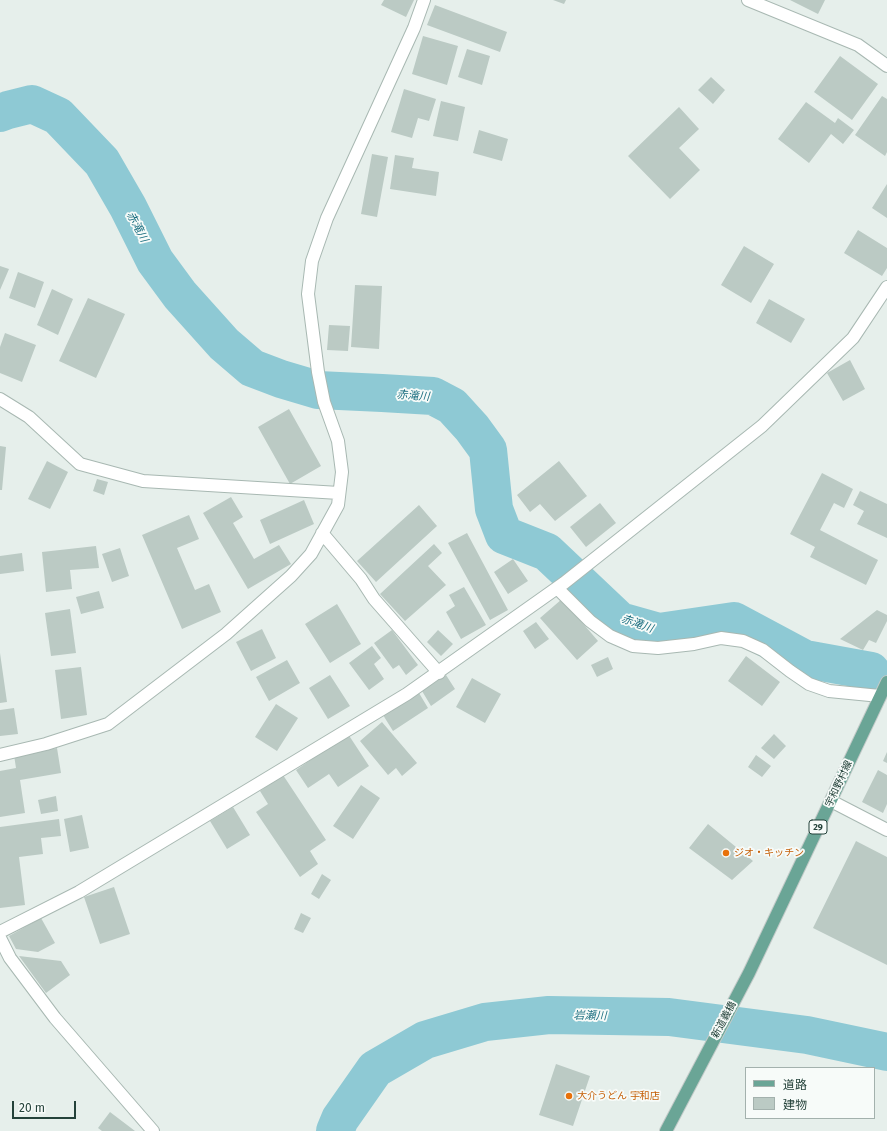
<!DOCTYPE html>
<html>
<head>
<meta charset="utf-8">
<style>
  body { margin:0 }
  #map { position:relative; width:887px; height:1131px; overflow:hidden; background:#e6efeb; font-family:"Fira Sans","Noto Sans JP",sans-serif }
  canvas { display:block }
  .legend { position:absolute; left:745px; top:1067px; width:130px; height:52px; box-sizing:border-box; background:#f7fbf9; border:1px solid #a3b1ad; margin:0; padding:5px 7px; list-style:none; font-size:12px; color:#24423a }
  .legend li { display:flex; align-items:center; gap:8px; height:20px }
  .legend b { width:20px; border:1px solid #a3b1ad }
  .scale { position:absolute; left:12px; top:1101px; width:64px; height:18px; box-sizing:border-box; border:2px solid #24423a; border-top:0; padding-left:5px; font-size:12px; line-height:14px; white-space:nowrap; color:#24423a; -webkit-text-stroke:3px #f7fbf9; paint-order:stroke }
</style>
</head>
<body>
<div id="map">
<canvas width="887" height="1131"></canvas>
<ul class="legend">
<li><b style="height:5px;background:#6aa596"></b>道路</li>
<li><b style="height:11px;background:#bbcac4"></b>建物</li>
</ul>
<div class="scale">20 m</div>
</div>
<script>
const ctx = document.querySelector('canvas').getContext('2d');
ctx.lineJoin = 'round';
function toPath(rows) {
  const path = new Path2D();
  for (const r of rows) {
    path.moveTo(r[0], r[1]);
    for (let i = 2; i < r.length; i += 2) path.lineTo(r[i], r[i + 1]);
  }
  return path;
}
function strokePath(path, color, width, dash) {
  ctx.strokeStyle = color;
  ctx.lineWidth = width;
  ctx.lineCap = dash ? 'butt' : 'round';
  ctx.setLineDash(dash || []);
  ctx.stroke(path);
}
function paint(path, color) {
  ctx.fillStyle = color;
  ctx.fill(path, 'evenodd');
}
function write(font, color, halo, rows, align = 'center') {
  ctx.font = font + ' "Fira Sans","Noto Sans JP",sans-serif';
  ctx.lineWidth = 3.5;
  ctx.setLineDash([]);
  ctx.textBaseline = 'middle';
  ctx.strokeStyle = halo;
  ctx.fillStyle = color;
  for (const [text, x, y, turn = 0] of rows) {
    ctx.save();
    ctx.translate(x, y);
    ctx.rotate((+turn || 0) * Math.PI / 180);
    ctx.textAlign = isNaN(turn) ? turn : align;
    if (halo) ctx.strokeText(text, 0, 0);
    ctx.fillText(text, 0, 0);
    ctx.restore();
  }
}
strokePath(toPath([
  [0,113,8,110,32,104,58,116,102,162,128,207,155,261,180,295,224,344,252,368,281,379,318,390,382,393,433,396,452,406,472,428,488,450,494,509,504,535,547,552,620,621,659,632,734,621,805,659,871,671],
  [335,1131,340,1119,375,1069,425,1040,485,1022,549,1015,669,1017,807,1035,887,1052]
]), '#8ec9d4', 38);
paint(toPath([
  [384,0,414,0,406,17,381,5],
  [553,0,566,0,564,4],
  [790,0,825,0,818,14],
  [435,5,507,32,500,52,427,25],
  [423,36,458,46,447,85,412,74],
  [467,49,490,56,482,85,458,77],
  [840,56,878,84,852,120,814,92],
  [711,77,725,90,713,104,698,90],
  [404,89,436,99,429,121,418,118,412,138,391,132],
  [882,96,887,99,887,152,885,156,855,135],
  [441,101,465,107,458,141,433,136],
  [806,102,835,123,838,118,854,130,843,144,831,134,809,163,778,139],
  [679,107,699,129,679,148,700,170,670,199,628,156],
  [479,130,508,139,502,161,473,153],
  [372,154,388,157,377,217,361,214],
  [395,155,414,158,412,168,439,172,436,196,390,189],
  [887,184,887,218,872,208],
  [858,230,887,248,887,268,882,276,844,253],
  [744,246,774,264,751,303,721,285],
  [0,266,9,269,0,290],
  [18,272,44,282,35,308,9,298],
  [355,285,382,286,379,349,351,347],
  [52,289,73,299,58,335,37,325],
  [88,298,125,314,96,378,59,361],
  [769,299,805,319,791,343,756,323],
  [329,325,350,326,348,351,327,350],
  [5,333,36,345,22,382,0,373,0,347],
  [850,360,865,389,843,401,827,373],
  [289,409,321,466,290,484,258,427],
  [0,446,6,447,2,490,0,490],
  [47,461,68,472,50,509,28,499],
  [559,461,587,496,555,521,540,504,530,512,517,495],
  [822,473,853,489,844,508,834,503,820,530,878,560,866,585,810,557,815,547,790,534],
  [97,479,108,482,104,495,93,491],
  [860,491,887,504,887,538,857,524,864,511,853,505],
  [231,497,243,517,233,523,254,559,279,545,291,564,248,589,203,513],
  [304,500,314,524,270,544,260,520],
  [600,503,616,523,586,547,570,527],
  [419,505,437,526,376,582,357,561],
  [189,515,199,539,177,548,195,590,209,584,221,612,182,629,142,535],
  [467,533,508,610,490,620,448,543],
  [434,544,442,553,428,566,446,585,405,621,380,594],
  [96,546,99,568,70,570,72,589,46,592,42,552],
  [120,548,129,576,112,582,102,554],
  [22,553,24,571,0,574,0,556],
  [513,559,528,581,508,594,494,572],
  [464,587,486,625,461,639,446,612,455,606,449,595],
  [99,591,104,608,81,614,76,597],
  [562,599,598,641,577,660,540,618],
  [337,604,361,644,330,663,305,624],
  [70,609,76,653,51,656,45,613],
  [877,610,887,615,887,621,876,643,869,640,863,650,840,639],
  [536,622,549,639,535,649,523,631],
  [262,629,276,658,251,671,236,642],
  [392,630,418,665,406,675,399,665,393,669,374,643],
  [438,630,453,644,441,656,427,642],
  [372,646,381,658,374,664,384,679,369,690,349,663],
  [0,653,7,702,0,703],
  [746,656,780,682,762,706,728,681],
  [608,657,613,669,597,677,591,665],
  [287,660,300,683,269,701,256,677],
  [81,667,87,715,61,719,55,670],
  [330,675,350,706,328,719,309,688],
  [446,675,455,689,431,706,422,691],
  [472,678,501,694,485,723,456,707],
  [419,693,428,708,393,731,383,715],
  [276,704,298,718,277,751,255,737],
  [14,708,18,734,0,736,0,710],
  [382,722,417,763,402,776,396,768,388,775,360,741],
  [348,734,369,766,338,787,329,774,308,788,296,770],
  [774,734,786,746,774,759,761,748],
  [57,748,61,773,20,780,25,813,0,817,0,771,16,768,14,755],
  [887,752,887,763,883,761],
  [756,755,771,766,762,777,748,767],
  [878,770,887,775,887,804,883,813,862,802],
  [283,775,326,840,310,851,318,864,300,877,256,812,268,804,260,791],
  [361,785,380,798,353,839,333,826],
  [56,796,58,811,41,814,38,800],
  [233,807,250,835,227,849,210,821],
  [82,815,89,848,70,852,64,819],
  [59,819,61,836,41,838,43,854,19,857,25,905,0,908,0,827],
  [708,824,753,861,732,880,689,848],
  [856,841,887,857,887,965,813,928],
  [322,874,331,880,319,899,311,894],
  [114,887,130,934,100,944,84,897],
  [301,913,311,918,303,933,294,929],
  [41,918,55,943,38,952,16,949,9,936],
  [19,956,61,961,70,975,46,993],
  [556,1064,590,1076,573,1126,539,1115],
  [110,1112,135,1131,102,1131,98,1128]
]), '#bbcac4');
const minor = toPath([
  [748,0,858,45,887,66],
  [0,399,29,417,80,464,143,481,339,493],
  [322,533,361,579,374,599,439,673],
  [557,588,590,621,610,636,633,646,658,648,694,644,721,638,743,641,763,650,790,671,809,684,829,691,880,696],
  [0,755,46,744,108,724,226,634,291,576,311,554,338,505,342,472,338,441,324,402,318,372,308,294,312,261,327,218,414,28,424,0],
  [831,801,887,830],
  [0,932,79,892,407,694,564,583,762,426,853,338,887,287],
  [0,938,10,958,55,1018,153,1131]
]);
const major = toPath([
  [666,1131,749,973,887,682]
]);
strokePath(minor, '#a8b8b2', 14);
strokePath(major, '#c2cac8', 14);
strokePath(minor, '#fff', 12);
strokePath(major, '#6aa596', 12);
for (const [x, y, r, color] of [
  [726,853,4,"#e8710a"],
  [569,1096,4,"#e8710a"]
]) {
  const dot = new Path2D();
  dot.arc(x, y, r, 0, 2 * Math.PI);
  ctx.fillStyle = color;
  ctx.fill(dot);
  strokePath(dot, '#f7fbf9', 1.5);
}
for (const [x, y, w] of [
  [818,827,18]
]) {
  const box = new Path2D();
  box.roundRect(x - w / 2, y - 7, w, 14, 3);
  ctx.fillStyle = '#f7fbf9';
  ctx.fill(box);
  strokePath(box, '#24423a', 1);
}
write('bold 9px', '#24423a', null, [
  ["29",818,827]
]);
write('10px', '#24423a', '#f7fbf9', [
  ["宇和野村線",839,784,-65],
  ["新道義橋",724,1020,-62]
]);
write('10px', '#c56008', '#f7fbf9', [
  ["ジオ・キッチン",734,853],
  ["大介うどん 宇和店",577,1096]
], 'left');
write('italic 11px', '#1c6f80', '#f7fbf9', [
  ["赤滝川",137,227,62],
  ["赤滝川",413,396,4],
  ["赤滝川",637,624,19],
  ["岩瀬川",590,1016,1]
]);
</script>
</body>
</html>
